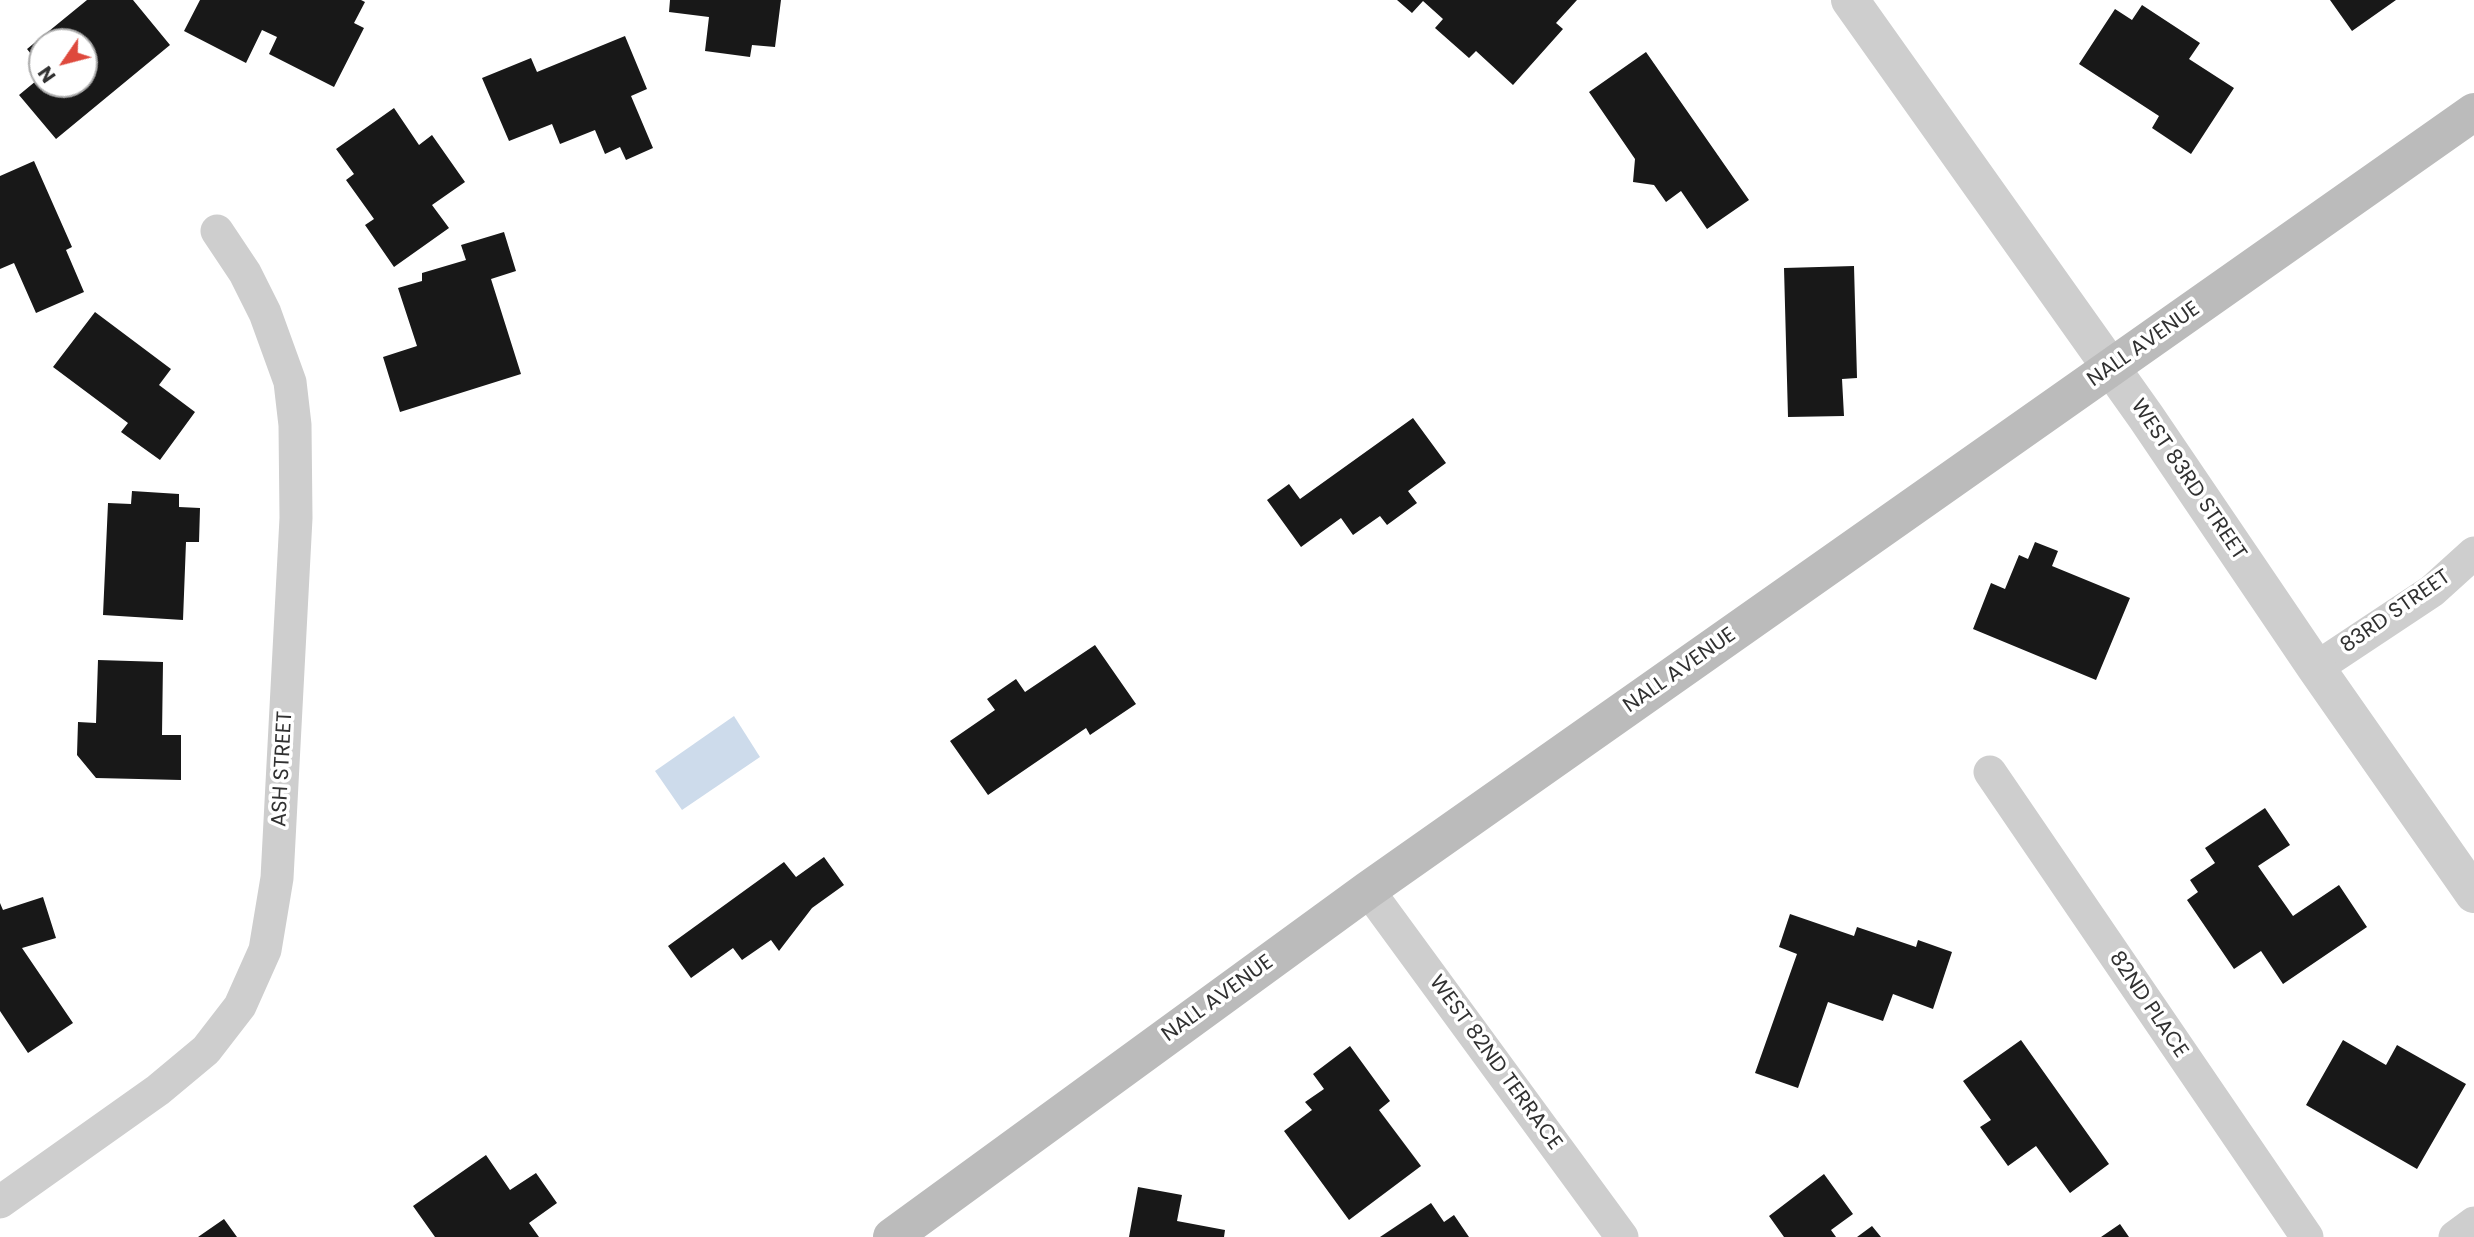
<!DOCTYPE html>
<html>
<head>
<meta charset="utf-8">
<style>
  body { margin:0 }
  #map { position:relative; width:2474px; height:1237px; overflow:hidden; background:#fff; font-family:Poppins,sans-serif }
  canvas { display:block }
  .north { position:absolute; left:28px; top:28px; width:70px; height:70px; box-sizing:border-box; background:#fff; border:2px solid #adadad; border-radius:50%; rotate:235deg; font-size:19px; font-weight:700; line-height:28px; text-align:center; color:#313131 }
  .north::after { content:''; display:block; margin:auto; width:24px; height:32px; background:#de493d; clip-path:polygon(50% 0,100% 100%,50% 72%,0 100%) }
</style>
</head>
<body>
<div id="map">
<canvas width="2474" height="1237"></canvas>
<div class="north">N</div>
</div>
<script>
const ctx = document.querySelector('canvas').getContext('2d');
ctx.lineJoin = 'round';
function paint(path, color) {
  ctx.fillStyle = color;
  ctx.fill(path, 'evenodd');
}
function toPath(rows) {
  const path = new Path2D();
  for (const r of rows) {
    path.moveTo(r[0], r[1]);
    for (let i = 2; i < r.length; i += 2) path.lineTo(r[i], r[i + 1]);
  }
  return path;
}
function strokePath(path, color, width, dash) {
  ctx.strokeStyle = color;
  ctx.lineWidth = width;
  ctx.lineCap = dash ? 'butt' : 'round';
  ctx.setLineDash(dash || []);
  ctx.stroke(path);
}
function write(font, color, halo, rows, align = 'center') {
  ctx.font = font + ' Poppins,sans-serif';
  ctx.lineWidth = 7;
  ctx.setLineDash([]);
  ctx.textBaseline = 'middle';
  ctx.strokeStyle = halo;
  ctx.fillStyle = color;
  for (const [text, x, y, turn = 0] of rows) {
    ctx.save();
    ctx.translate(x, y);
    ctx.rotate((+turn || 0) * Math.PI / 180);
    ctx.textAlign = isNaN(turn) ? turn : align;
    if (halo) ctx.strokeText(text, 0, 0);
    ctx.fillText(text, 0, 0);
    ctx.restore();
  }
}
paint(toPath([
  [734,716,760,757,682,810,655,771]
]), '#cddbeb');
paint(toPath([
  [87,0,133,0,170,45,56,139,19,95,42,76,42,84,84,84,84,42,42,42,42,68,27,49],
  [200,0,361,0,365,2,354,23,364,28,334,87,269,54,277,37,262,30,246,63,184,31],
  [670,0,781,0,775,47,752,45,750,57,705,51,709,17,669,12],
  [1397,0,1577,0,1556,23,1563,29,1513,85,1476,51,1469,58,1435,28,1443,19,1423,1,1412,13],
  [2330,0,2396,0,2352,31],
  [2142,5,2200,43,2189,59,2234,88,2191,154,2152,128,2159,116,2079,64,2115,9,2132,20],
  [625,36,647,89,631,96,653,148,626,160,620,147,605,154,595,130,560,144,552,124,509,141,482,78,531,58,537,72],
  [1646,52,1749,200,1707,229,1681,191,1666,202,1654,185,1633,182,1635,159,1589,92],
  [394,108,419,145,432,135,465,182,432,205,449,228,394,267,365,225,374,219,346,180,354,174,336,149],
  [34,161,72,247,66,250,84,292,36,313,14,263,0,269,0,176],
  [504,232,516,271,491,279,521,374,400,412,383,357,417,346,398,288,422,281,422,273,466,260,461,245],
  [1854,266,1857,378,1842,379,1844,416,1788,417,1784,268],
  [95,312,171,369,159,385,195,412,160,460,121,432,128,423,53,367],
  [1413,418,1446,463,1408,491,1417,503,1387,525,1380,516,1353,535,1341,518,1301,547,1267,500,1289,484,1300,499],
  [132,491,179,494,179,507,200,508,199,542,186,542,183,620,103,615,108,503,131,504],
  [2035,542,2058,551,2052,566,2130,598,2096,680,1973,629,1991,583,2005,589,2019,555,2028,559],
  [1095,645,1136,704,1090,735,1086,728,988,795,950,741,995,710,987,699,1016,679,1025,692],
  [98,660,163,662,162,735,181,735,181,780,96,778,77,755,78,722,96,723],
  [2265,808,2290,845,2258,866,2293,916,2339,885,2367,927,2283,984,2261,951,2234,969,2187,900,2198,892,2190,880,2215,863,2205,848],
  [824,857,844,885,812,908,779,951,771,940,742,960,733,948,691,978,668,946,784,862,796,877],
  [43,897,56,938,22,948,73,1023,28,1053,0,1011,0,903,3,910],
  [1790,914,1854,936,1857,927,1916,947,1918,940,1952,952,1933,1009,1893,994,1883,1021,1828,1002,1798,1088,1755,1073,1797,954,1779,947],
  [2021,1040,2109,1164,2070,1193,2036,1146,2008,1166,1980,1127,1991,1120,1963,1081],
  [2343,1040,2386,1065,2397,1045,2466,1084,2417,1169,2306,1105],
  [1350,1046,1390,1101,1379,1110,1421,1166,1349,1220,1284,1131,1312,1110,1305,1102,1324,1089,1313,1074],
  [486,1155,510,1190,536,1173,557,1203,529,1223,539,1237,435,1237,413,1206],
  [1824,1174,1853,1214,1831,1230,1836,1237,1784,1237,1769,1216],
  [1138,1187,1182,1195,1177,1221,1225,1230,1224,1237,1129,1237],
  [1431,1203,1444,1222,1454,1215,1469,1237,1380,1237],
  [224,1219,237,1237,198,1237],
  [2120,1224,2129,1237,2101,1237],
  [1872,1226,1881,1237,1857,1237]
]), '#181818');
strokePath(toPath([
  [2316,668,2432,591,2474,553],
  [1990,772,2307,1237],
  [1368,890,1622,1237],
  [0,1202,158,1090,206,1050,240,1006,265,950,277,878,296,518,295,425,290,382,265,313,245,273,217,231],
  [2455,1237,2474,1223]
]), '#cecece', 33);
strokePath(toPath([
  [1850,0,2146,417,2316,668,2474,894]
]), '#cecece', 38);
strokePath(toPath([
  [892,1237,1368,890,2474,112]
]), '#bbb', 38);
write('21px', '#313131', '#fff', [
  ["NALL AVENUE",2144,345,-35],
  ["WEST 83RD STREET",2188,480,56],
  ["83RD STREET",2396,612,-35],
  ["NALL AVENUE",1680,671,-35],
  ["ASH STREET",283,769,-87],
  ["NALL AVENUE",1218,999,-36],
  ["82ND PLACE",2148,1005,56],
  ["WEST 82ND TERRACE",1495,1063,54]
]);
</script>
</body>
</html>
